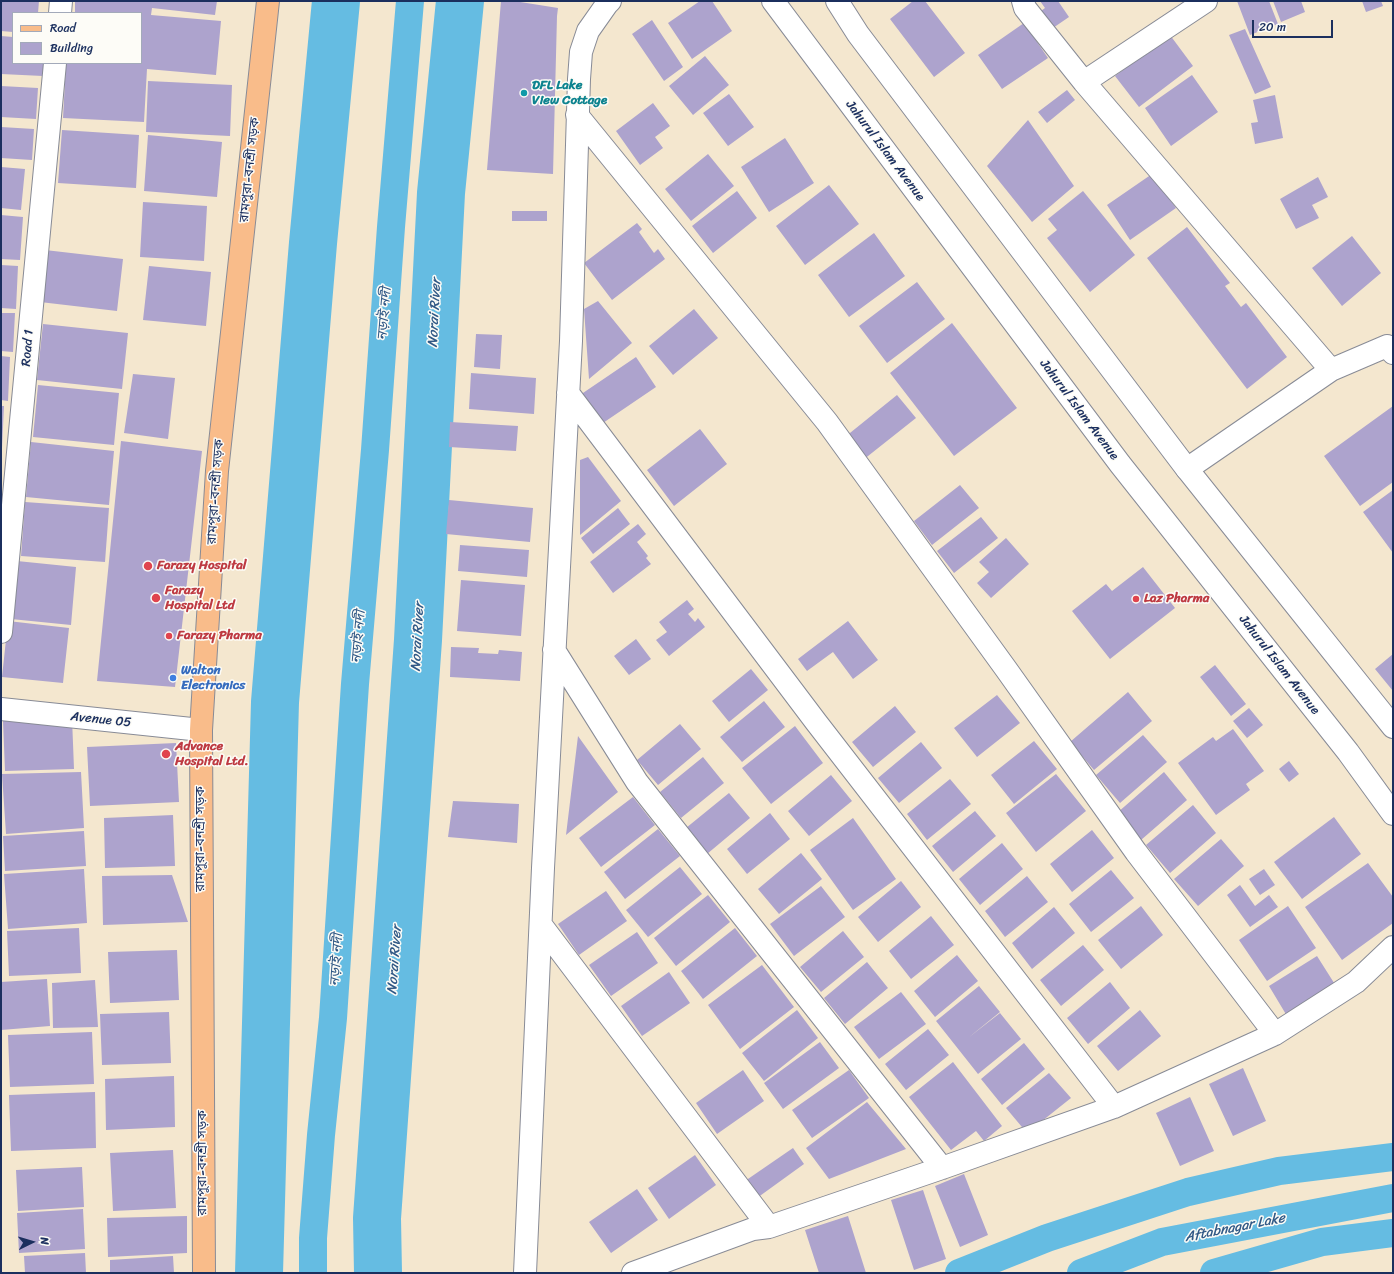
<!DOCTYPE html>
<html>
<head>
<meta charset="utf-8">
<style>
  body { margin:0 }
  #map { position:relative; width:1394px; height:1274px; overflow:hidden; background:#f4e7cf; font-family:Sriracha,sans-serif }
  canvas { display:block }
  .frame { position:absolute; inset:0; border:2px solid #1b2f5e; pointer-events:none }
  .legend { position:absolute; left:12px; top:12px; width:130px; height:52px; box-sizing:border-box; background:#fdfcf7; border:1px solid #a3aaba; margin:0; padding:5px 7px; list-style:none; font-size:12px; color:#1b2f5e }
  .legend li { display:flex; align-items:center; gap:8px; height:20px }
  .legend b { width:20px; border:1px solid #a3aaba }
  .north { position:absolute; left:12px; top:1222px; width:40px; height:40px; -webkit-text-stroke:3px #fdfcf7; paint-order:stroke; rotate:85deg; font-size:11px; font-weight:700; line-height:16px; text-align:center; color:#1b2f5e }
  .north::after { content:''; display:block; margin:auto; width:14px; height:18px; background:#1b2f5e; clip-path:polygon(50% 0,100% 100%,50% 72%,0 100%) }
  .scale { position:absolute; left:1252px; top:20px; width:81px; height:18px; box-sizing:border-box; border:2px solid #1b2f5e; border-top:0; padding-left:5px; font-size:12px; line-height:14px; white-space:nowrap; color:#1b2f5e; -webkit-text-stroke:3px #fdfcf7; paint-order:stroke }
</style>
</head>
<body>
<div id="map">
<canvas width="1394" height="1274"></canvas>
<div class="frame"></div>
<ul class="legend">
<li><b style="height:5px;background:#f9bc8a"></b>Road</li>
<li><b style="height:11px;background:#ada3cd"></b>Building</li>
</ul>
<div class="north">N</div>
<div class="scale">20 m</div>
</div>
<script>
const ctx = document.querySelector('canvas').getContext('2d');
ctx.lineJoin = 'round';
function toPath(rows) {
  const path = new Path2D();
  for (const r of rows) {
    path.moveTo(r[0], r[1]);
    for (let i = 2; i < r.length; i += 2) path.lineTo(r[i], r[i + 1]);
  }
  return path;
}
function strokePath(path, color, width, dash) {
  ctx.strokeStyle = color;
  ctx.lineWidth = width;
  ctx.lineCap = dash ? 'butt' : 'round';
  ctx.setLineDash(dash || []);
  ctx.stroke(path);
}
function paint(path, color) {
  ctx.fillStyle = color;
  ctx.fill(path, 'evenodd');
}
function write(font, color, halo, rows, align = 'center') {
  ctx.font = font + ' Sriracha,"Noto Sans Bengali",sans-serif';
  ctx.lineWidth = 3;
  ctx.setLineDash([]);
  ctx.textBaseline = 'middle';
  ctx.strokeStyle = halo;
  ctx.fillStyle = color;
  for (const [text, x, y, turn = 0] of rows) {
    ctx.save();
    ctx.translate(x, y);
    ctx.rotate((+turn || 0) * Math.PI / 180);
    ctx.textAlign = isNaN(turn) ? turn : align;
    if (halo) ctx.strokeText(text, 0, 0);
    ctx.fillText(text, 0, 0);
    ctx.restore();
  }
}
strokePath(toPath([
  [313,1273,313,1238,321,1135,333,1018,355,684,375,450,391,227,410,1],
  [959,1273,1047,1238,1188,1192,1279,1171,1393,1157],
  [1081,1273,1162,1242,1393,1198],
  [1214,1273,1322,1242,1393,1233]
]), '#65bce2', 28);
strokePath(toPath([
  [259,1273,275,702,313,243,336,1],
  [378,1273,377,1218,418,640,441,193,460,1]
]), '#65bce2', 48);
paint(toPath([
  [1,1,39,1,38,13,13,13,13,32,1,31],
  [75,1,217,1,215,15,152,8,151,15,221,21,216,75,147,69,144,122,63,118,66,63,141,63,141,13,75,13],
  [501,1,514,1,558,8,557,16,553,174,487,170],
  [700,1,712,1,732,31,692,59,668,23],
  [913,1,925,1,965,53,934,77,890,19],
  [1040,1,1058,1,1069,17,1050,30,1038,13,1045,8],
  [1237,1,1269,1,1278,24,1250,35],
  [1273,1,1301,1,1305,12,1281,22],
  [1362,1,1381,1,1383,6,1366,12],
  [652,20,683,67,664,81,632,34],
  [1024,23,1048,58,1002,89,978,55],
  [1245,29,1271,87,1255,94,1229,35],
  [1170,35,1193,66,1139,107,1115,76],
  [1,36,13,37,13,63,44,63,43,76,1,74],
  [705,56,729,85,693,115,669,86],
  [1192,75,1218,112,1171,146,1145,108],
  [148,81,232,85,230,136,146,132],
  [1,86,38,88,36,119,1,117],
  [1067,90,1075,100,1047,123,1038,112],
  [729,94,754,127,728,146,703,113],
  [1275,95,1283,138,1255,144,1251,123,1258,122,1253,100],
  [653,103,670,126,655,137,663,148,640,165,616,131],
  [1028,120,1074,186,1032,222,987,166],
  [1,127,34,129,32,160,1,158],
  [62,130,139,135,136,188,58,183],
  [148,135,222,142,217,197,144,191],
  [785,138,814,183,769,212,741,167],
  [708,154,734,186,691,221,665,189],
  [1,167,25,169,21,210,1,208],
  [1152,174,1176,208,1130,240,1107,205],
  [1318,177,1328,197,1312,205,1319,218,1296,229,1280,199],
  [829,185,859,224,805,265,776,226],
  [737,191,757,218,713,253,692,226],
  [1083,191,1135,255,1090,292,1047,238,1057,230,1048,219],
  [143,202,207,206,204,261,140,257],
  [512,211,547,211,547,221,512,221],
  [1,215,23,217,20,260,1,259],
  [637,223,642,229,639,232,654,253,658,249,665,259,612,300,584,263],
  [1187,227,1230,283,1225,286,1241,307,1246,303,1287,357,1247,389,1147,258],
  [874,233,905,276,849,317,818,275],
  [1352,236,1381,273,1342,306,1312,268],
  [45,250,123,259,117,311,40,302],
  [1,265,18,266,16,309,1,308],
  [149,266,211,272,206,326,143,320],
  [917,282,945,319,887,363,859,326],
  [598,301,632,343,589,379,584,309],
  [694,309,718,338,673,375,649,346],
  [1,313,15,313,13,352,1,351],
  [952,323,1017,408,954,456,890,373],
  [43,324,128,333,122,389,37,380],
  [476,334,502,335,500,369,474,367],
  [1,356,10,357,8,401,1,400],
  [636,357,656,387,600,425,580,395],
  [471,373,536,378,534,414,469,409],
  [133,374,175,378,168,439,124,433],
  [38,385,119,393,114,445,33,437],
  [897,395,916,418,863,460,845,437],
  [1,406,4,406,2,448,1,448],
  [1393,406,1393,482,1360,506,1324,456],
  [450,422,518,426,516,451,449,447],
  [700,429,727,464,674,506,647,470],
  [121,441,202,451,175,687,97,681],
  [31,442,114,451,109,505,26,497],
  [588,457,621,501,580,535,580,460],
  [960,485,979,508,932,545,914,521],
  [1393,490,1393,553,1363,512],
  [449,500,533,508,530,542,446,534],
  [25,502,109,508,105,562,21,556],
  [618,508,630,524,593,554,581,538],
  [981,517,998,538,954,573,937,551],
  [638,524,646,534,637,542,648,556,646,558,651,564,613,593,590,562],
  [1006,538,1029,564,991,598,977,583,989,572,979,562],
  [460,545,529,550,527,577,458,571],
  [17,561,76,567,71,625,11,619],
  [1143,567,1175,608,1110,659,1072,611,1106,584,1112,591],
  [461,580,525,585,521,636,457,631],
  [687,600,694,609,688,614,695,622,698,618,705,627,669,656,656,640,667,632,659,622],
  [8,621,69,628,63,683,2,677],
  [848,621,878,660,853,679,833,652,807,671,798,659],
  [636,639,651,659,629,675,614,656],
  [451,647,479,648,478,653,498,654,499,650,522,652,520,681,450,677],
  [1393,654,1393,691,1375,669],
  [1215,665,1246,704,1231,716,1200,677],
  [751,669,768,690,729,722,712,701],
  [1128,692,1152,721,1094,770,1070,742],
  [997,695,1020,723,977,757,954,728],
  [764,701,785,727,742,762,720,737],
  [895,706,916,732,873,767,852,742],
  [1249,708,1263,725,1247,738,1233,721],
  [72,718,74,769,5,771,3,721],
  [680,724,701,749,658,785,637,760],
  [795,726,823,763,771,804,742,768],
  [1233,729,1264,771,1246,784,1250,790,1216,815,1178,763,1213,737,1216,741],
  [1143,735,1167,762,1120,803,1096,775],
  [578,736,618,792,566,835],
  [1034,741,1057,769,1014,804,991,775],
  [921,742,942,768,899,803,878,778],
  [176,743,179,802,90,806,87,747],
  [703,757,724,783,681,818,660,792],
  [1289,761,1299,774,1289,782,1279,769],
  [81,772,84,828,6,834,2,774],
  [1164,772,1187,800,1141,840,1117,813],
  [1056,774,1086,811,1036,852,1006,813],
  [831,775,852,801,809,836,788,811],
  [950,779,971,804,927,840,907,814],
  [729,793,750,818,707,854,686,828],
  [633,797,655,825,601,867,579,838],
  [453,801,519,804,517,843,448,837],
  [1193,805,1216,833,1170,873,1146,845],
  [975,811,996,836,953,872,932,846],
  [770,813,790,839,747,874,727,849],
  [173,815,175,866,105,868,104,818],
  [1334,817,1361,854,1302,899,1274,862],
  [853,818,896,879,853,910,810,850],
  [658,829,680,856,625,899,604,872],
  [1092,830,1114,858,1072,892,1050,864],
  [84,831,86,866,5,871,3,836],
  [1221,839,1244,866,1198,906,1174,879],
  [1002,843,1023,869,980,905,959,879],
  [801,853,822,879,779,914,758,889],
  [1368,863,1393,897,1393,923,1342,960,1305,907],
  [680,867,702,894,648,937,626,910],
  [84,869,87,923,8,929,4,874],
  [1264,869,1275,885,1260,895,1249,879],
  [1111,870,1134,898,1091,932,1069,904],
  [172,875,188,922,103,925,102,876],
  [1027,876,1048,902,1005,937,985,911],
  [901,881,921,907,878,942,858,917],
  [1240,885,1255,906,1269,895,1278,907,1250,927,1227,895],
  [821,886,845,917,794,956,770,924],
  [606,891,627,921,579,955,558,924],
  [708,895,730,922,676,966,654,938],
  [1141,906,1163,935,1121,969,1098,940],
  [1288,906,1316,948,1267,981,1239,940],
  [1054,907,1075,933,1032,969,1012,943],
  [931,916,954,945,911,979,889,951],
  [79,928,81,973,9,976,7,931],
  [735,928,757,956,703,999,681,971],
  [843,931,864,957,821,992,800,967],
  [637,932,658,963,611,996,589,965],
  [1083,945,1104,970,1061,1006,1040,980],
  [177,950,179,1000,110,1003,108,952],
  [957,955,978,981,935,1017,914,991],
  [1317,956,1336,986,1287,1016,1269,986],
  [867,962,888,988,845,1024,824,998],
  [762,965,794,1007,740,1049,708,1005],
  [669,972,690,1003,642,1036,621,1006],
  [47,979,50,1026,1,1030,1,982],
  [95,980,98,1027,53,1028,52,983],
  [1110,982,1130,1008,1088,1044,1067,1018],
  [979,986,1000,1012,968,1038,1000,1013,1021,1039,978,1074,936,1021],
  [901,992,926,1024,879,1059,854,1027],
  [797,1010,818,1038,764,1081,742,1053],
  [1140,1010,1161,1036,1118,1071,1097,1046],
  [169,1012,171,1063,102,1065,100,1014],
  [928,1029,949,1055,906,1090,885,1064],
  [92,1032,94,1084,10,1087,8,1035],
  [820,1042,839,1068,783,1109,764,1083],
  [1024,1043,1045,1069,1002,1105,981,1079],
  [953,1062,1002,1126,984,1141,976,1131,951,1150,909,1097],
  [1243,1068,1266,1121,1233,1136,1209,1084],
  [743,1070,764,1101,717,1134,696,1103],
  [849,1070,869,1098,812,1138,792,1110],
  [1049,1073,1071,1098,1027,1133,1006,1108],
  [174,1076,175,1127,106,1130,105,1079],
  [95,1092,96,1148,11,1151,9,1095],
  [1190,1097,1214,1151,1180,1166,1156,1113],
  [867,1102,906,1149,829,1179,806,1148],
  [793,1148,804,1164,757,1198,745,1181],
  [173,1150,176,1208,113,1211,110,1153],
  [695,1155,716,1185,669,1219,648,1188],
  [82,1167,84,1207,18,1211,16,1170],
  [964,1174,988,1235,960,1247,935,1186],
  [637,1189,658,1220,611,1253,589,1222],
  [923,1190,946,1259,914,1270,891,1200],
  [83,1209,85,1249,19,1253,17,1213],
  [187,1216,187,1253,108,1257,107,1218],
  [848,1216,866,1273,819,1273,805,1230],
  [85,1253,86,1273,25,1273,24,1256],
  [173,1256,174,1273,110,1273,110,1260]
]), '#ada3cd');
const minor = toPath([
  [1023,1,1025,8,1084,82,1331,370],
  [60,13,61,1],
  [1084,82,1206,1],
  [577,115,827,422,1006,669,1136,852,1275,1034],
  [568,393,816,722,1114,1107],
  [1187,469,1331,370,1387,346,1393,353],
  [1,632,55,63],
  [554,650,637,782,942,1168],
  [1,709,201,730],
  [541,925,769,1227],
  [525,1273,543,868,571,341,579,79,581,52,588,31,607,4,610,1],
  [633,1273,753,1229,769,1227,942,1168,1114,1107,1275,1034,1356,982,1393,947]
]);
const tertiary = toPath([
  [773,1,1120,464,1348,752,1393,814],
  [837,1,858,34,1187,469,1393,727]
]);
const primary = toPath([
  [204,1273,201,730,217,471,268,1]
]);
strokePath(minor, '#888b96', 24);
strokePath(tertiary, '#888b96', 24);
strokePath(primary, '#888b96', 24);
strokePath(minor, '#fff', 22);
strokePath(tertiary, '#fff', 22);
strokePath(primary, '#f9bc8a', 22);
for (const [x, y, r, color] of [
  [524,93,4,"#0f9aa8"],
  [148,566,5,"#e0444e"],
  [156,598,5,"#e0444e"],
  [1136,599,4,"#e0444e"],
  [169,636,4,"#e0444e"],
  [173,678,4,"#3f7fe0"],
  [166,754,5,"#e0444e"]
]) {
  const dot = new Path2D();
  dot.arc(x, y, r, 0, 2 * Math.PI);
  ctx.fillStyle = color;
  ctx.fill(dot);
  strokePath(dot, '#fdfcf7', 1.5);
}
write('bold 13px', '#0d838f', '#fdfcf7', [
  ["DFL Lake",532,86],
  ["View Cottage",532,101]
], 'left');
write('13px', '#1b2f5e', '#fdfcf7', [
  ["Jahurul Islam Avenue",885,151,53],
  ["রামপুরা-বনশ্রী সড়ক",250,170,-84],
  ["Road 1",28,348,-85],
  ["Jahurul Islam Avenue",1079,410,53],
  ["রামপুরা-বনশ্রী সড়ক",216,492,-86],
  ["Jahurul Islam Avenue",1279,665,52],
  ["Avenue 05",101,720,6],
  ["রামপুরা-বনশ্রী সড়ক",201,839,-90],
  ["রামপুরা-বনশ্রী সড়ক",203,1163,-90]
]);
write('bold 13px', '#be3a42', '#fdfcf7', [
  ["Farazy Hospital",157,566],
  ["Farazy",165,591],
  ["Hospital Ltd",165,606],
  ["Laz Pharma",1144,599],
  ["Farazy Pharma",177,636],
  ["Advance",175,747],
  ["Hospital Ltd.",175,762]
], 'left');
write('bold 13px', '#366cbe', '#fdfcf7', [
  ["Walton",181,671],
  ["Electronics",181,686]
], 'left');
write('italic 14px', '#315986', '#fdfcf7', [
  ["Norai River",435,313,-87],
  ["নড়াই নদী",385,314,-85],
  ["নড়াই নদী",359,637,-85],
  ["Norai River",418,637,-87],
  ["নড়াই নদী",337,960,-86],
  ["Norai River",395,960,-86],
  ["Aftabnagar Lake",1235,1228,-11]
]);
</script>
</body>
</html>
